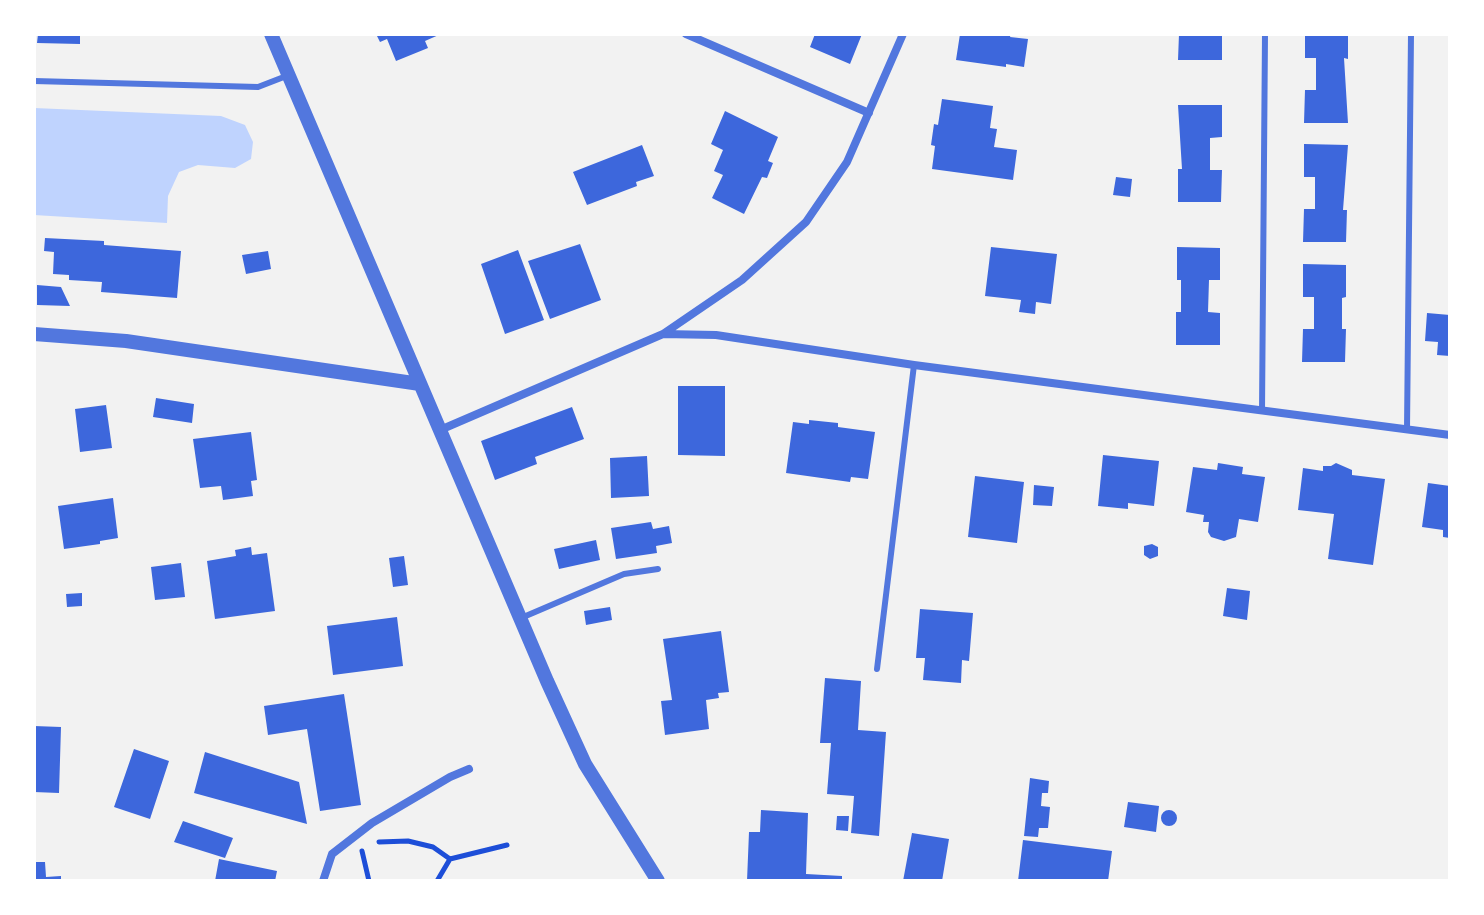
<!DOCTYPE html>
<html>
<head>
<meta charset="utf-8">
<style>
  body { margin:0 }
  #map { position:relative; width:1484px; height:915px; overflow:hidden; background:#f2f2f2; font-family:"DM Sans",sans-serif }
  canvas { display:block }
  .frame { position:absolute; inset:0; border:36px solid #fff; pointer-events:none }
</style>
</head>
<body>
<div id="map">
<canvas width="1484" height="915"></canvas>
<div class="frame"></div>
</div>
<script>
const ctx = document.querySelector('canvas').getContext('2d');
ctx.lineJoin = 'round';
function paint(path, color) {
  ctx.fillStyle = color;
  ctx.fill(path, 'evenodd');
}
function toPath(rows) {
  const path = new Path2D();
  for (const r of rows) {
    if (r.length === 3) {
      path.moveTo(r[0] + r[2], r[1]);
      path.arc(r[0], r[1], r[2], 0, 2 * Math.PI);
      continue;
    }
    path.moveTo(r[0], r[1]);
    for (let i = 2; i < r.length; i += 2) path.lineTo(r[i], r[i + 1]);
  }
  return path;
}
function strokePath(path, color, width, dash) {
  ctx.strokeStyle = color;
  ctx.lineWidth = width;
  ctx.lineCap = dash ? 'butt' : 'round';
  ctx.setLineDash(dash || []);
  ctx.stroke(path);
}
paint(toPath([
  [34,108,221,116,245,125,253,142,251,159,235,168,198,165,179,172,168,196,167,223,34,215]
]), '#bfd3fe');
paint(toPath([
  [38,34,80,34,80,44,37,43],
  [376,34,441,34,425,41,428,48,396,61,387,39,380,42],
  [815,34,862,34,850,64,810,47],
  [960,34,1011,34,1010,37,1028,39,1024,67,1006,64,1006,67,956,60],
  [1179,34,1222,34,1222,60,1178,60],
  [1305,34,1348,34,1348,59,1344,58,1348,123,1304,123,1305,90,1316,90,1316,58,1305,58],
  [942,99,993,106,990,128,997,129,994,147,1017,150,1013,180,932,169,935,146,931,145,934,124,938,125],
  [1178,105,1222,105,1222,137,1210,138,1210,170,1222,170,1221,202,1178,202,1178,169,1182,169],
  [725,111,778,137,768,161,773,163,767,178,762,177,744,214,712,198,723,175,714,171,723,150,711,144],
  [1304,144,1348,145,1343,210,1347,210,1346,242,1303,242,1304,209,1315,209,1315,177,1304,177],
  [642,145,654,176,636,182,637,186,587,205,573,172],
  [1116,177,1132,179,1130,197,1113,195],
  [45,238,104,241,104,245,181,251,177,298,101,292,102,282,69,280,69,275,53,274,54,252,44,251],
  [580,244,601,300,550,319,528,261],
  [991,247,1057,254,1051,304,1036,302,1035,314,1019,312,1021,300,985,296],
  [1177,247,1220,248,1220,280,1209,280,1208,312,1220,313,1220,345,1176,345,1176,312,1181,312,1181,280,1177,280],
  [518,250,544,320,505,334,481,264],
  [268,251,271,269,246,274,242,255],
  [1303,264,1346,265,1346,297,1342,298,1342,329,1346,329,1345,362,1302,362,1303,329,1314,329,1314,297,1303,297],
  [37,285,61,287,70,306,37,305],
  [1427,313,1450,315,1450,356,1437,355,1438,342,1425,341],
  [678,386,725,386,725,456,678,455],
  [156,398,194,404,192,423,153,417],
  [106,405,112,448,80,452,75,409],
  [572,407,584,439,535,457,537,464,495,480,481,441],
  [809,420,838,423,838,427,875,432,868,479,851,477,850,482,786,473,793,422,809,424],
  [251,432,257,480,251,481,253,496,223,500,221,486,200,488,193,439],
  [1103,455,1159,461,1154,506,1128,503,1128,509,1098,506],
  [647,456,649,496,611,498,610,458],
  [1218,463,1243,467,1242,474,1265,477,1258,522,1239,519,1236,537,1224,541,1211,537,1208,532,1209,522,1203,522,1204,515,1186,512,1193,467,1217,470],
  [1336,463,1352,470,1352,475,1385,479,1373,565,1328,559,1334,514,1298,510,1303,468,1323,471,1323,466,1331,466],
  [975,476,1024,482,1017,543,968,537],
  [1428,483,1450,486,1450,538,1443,537,1443,530,1422,527],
  [1034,485,1054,487,1052,506,1033,505],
  [113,498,118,538,100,541,100,544,64,549,58,506],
  [651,522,653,529,669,526,672,543,656,546,657,553,616,559,611,528],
  [596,540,600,560,559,569,554,549],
  [1152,544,1158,547,1158,556,1150,559,1144,555,1144,546],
  [251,547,252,555,267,553,275,611,215,619,207,561,236,556,235,550],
  [404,556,408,585,393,587,389,558],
  [181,563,185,597,155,600,151,567],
  [1227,588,1250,591,1247,620,1223,616],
  [82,593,82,606,67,607,66,594],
  [610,607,612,620,586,625,584,611],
  [920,609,973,613,969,661,962,660,961,683,923,680,925,658,916,658],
  [397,617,403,666,333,675,327,626],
  [721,631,729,692,718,693,719,698,706,700,709,729,665,735,661,701,672,700,663,639],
  [825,678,861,681,858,730,886,732,879,836,851,833,854,796,827,794,831,743,820,743],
  [344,694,361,805,320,811,307,729,268,735,264,706],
  [34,726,61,727,59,793,34,792],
  [134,749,169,761,150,819,114,807],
  [205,752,299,782,307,824,194,793],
  [1030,778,1049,781,1048,793,1042,793,1041,806,1050,807,1048,828,1039,828,1038,837,1024,836],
  [1128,802,1159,806,1156,832,1124,827],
  [1169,818,8],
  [761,810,808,813,806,874,842,876,842,881,747,881,749,832,760,832],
  [837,816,849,816,848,831,836,830],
  [183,821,233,838,225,858,174,842],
  [912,833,949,839,942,881,903,881],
  [1023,840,1112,851,1108,881,1018,881],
  [219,859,277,871,275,881,215,881],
  [34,862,45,862,46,877,61,876,61,881,34,881]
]), '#3d67dc');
strokePath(toPath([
  [379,842,408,841,433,847,450,859],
  [362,851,369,881],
  [437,881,450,859,507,845]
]), '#1d4ed8', 5);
strokePath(toPath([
  [34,81,258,87,289,75],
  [1262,411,1265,34],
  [1407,429,1411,34],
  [521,618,624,574,658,569],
  [877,669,914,365]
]), '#5277de', 6);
strokePath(toPath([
  [686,34,869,113],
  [663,334,716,335,914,365,1450,435],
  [440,430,663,334,742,280,806,222,847,162,903,34],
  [323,881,332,854,372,823,450,777,469,769]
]), '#5277de', 8);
strokePath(toPath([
  [271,34,547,681,585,764,658,881],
  [34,334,126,341,420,384]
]), '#5277de', 14);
</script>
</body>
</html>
